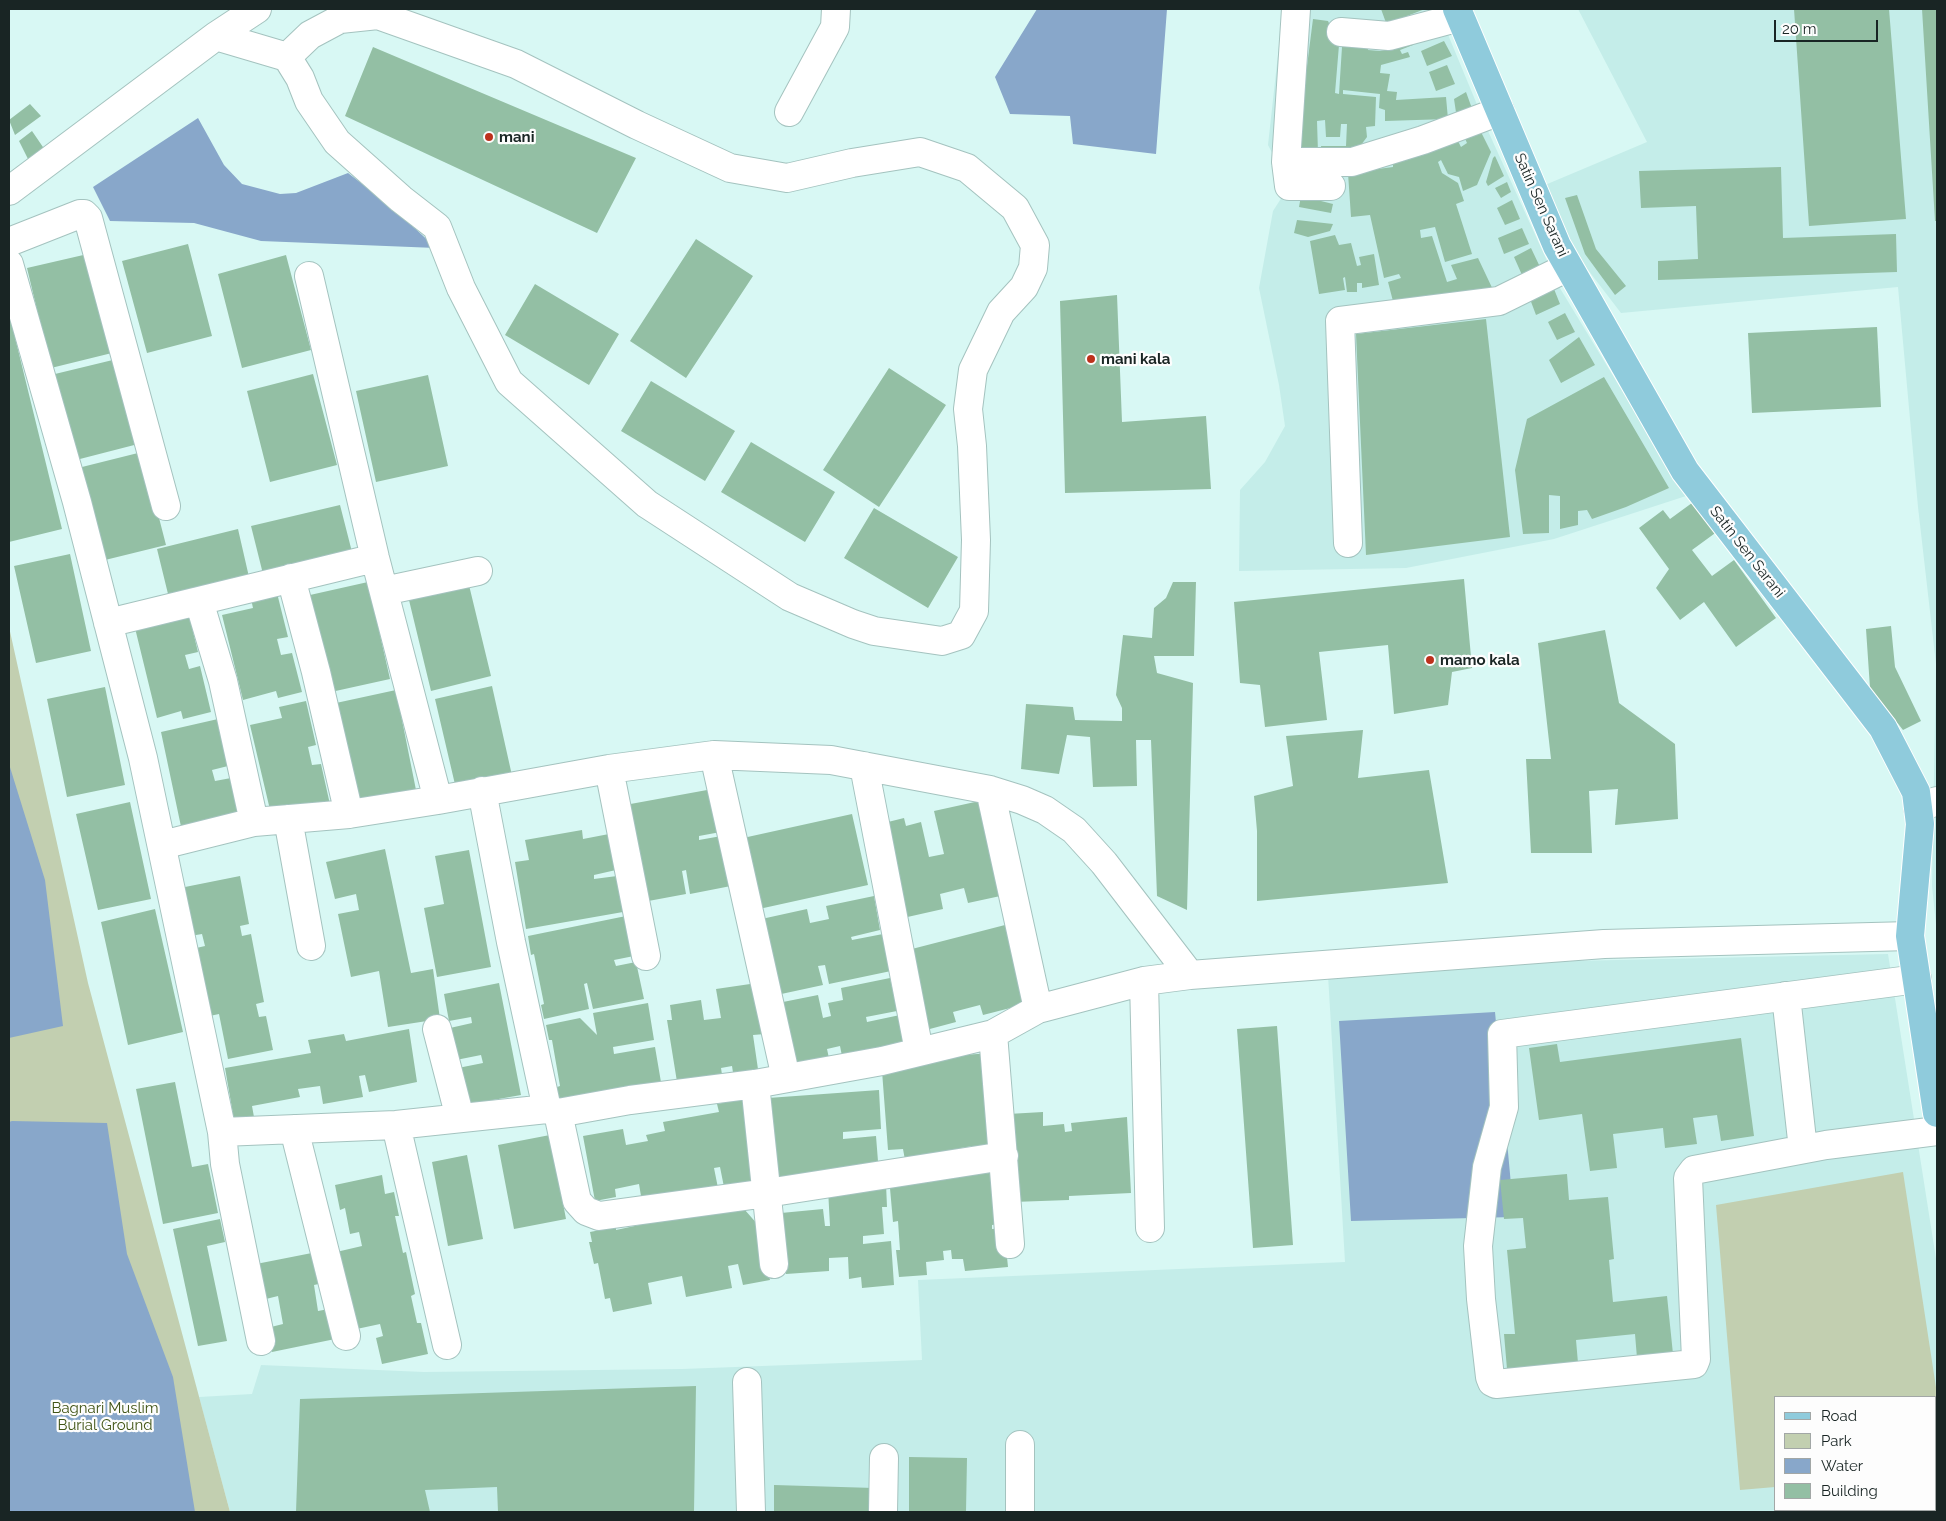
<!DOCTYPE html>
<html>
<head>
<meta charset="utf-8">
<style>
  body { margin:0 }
  #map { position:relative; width:1946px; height:1521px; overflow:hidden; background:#d8f8f4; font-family:Raleway,sans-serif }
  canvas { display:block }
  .frame { position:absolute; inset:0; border:10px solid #192524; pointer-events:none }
  .legend { position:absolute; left:1774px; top:1396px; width:162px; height:115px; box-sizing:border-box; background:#fdfdfd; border:1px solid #a2a7a6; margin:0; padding:6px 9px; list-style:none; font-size:15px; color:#192524 }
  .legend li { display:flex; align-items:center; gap:10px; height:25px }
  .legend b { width:25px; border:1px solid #a2a7a6 }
  .scale { position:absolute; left:1774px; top:20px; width:104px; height:22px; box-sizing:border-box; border:2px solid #192524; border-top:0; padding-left:6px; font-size:15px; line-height:18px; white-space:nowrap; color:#192524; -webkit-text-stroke:4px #fdfdfd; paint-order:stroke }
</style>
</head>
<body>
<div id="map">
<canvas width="1946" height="1521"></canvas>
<div class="frame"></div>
<ul class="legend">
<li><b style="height:6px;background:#8fcbdc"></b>Road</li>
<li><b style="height:14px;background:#c2cfb0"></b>Park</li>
<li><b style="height:14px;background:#88a7ca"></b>Water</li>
<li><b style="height:14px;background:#93bfa4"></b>Building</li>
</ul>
<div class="scale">20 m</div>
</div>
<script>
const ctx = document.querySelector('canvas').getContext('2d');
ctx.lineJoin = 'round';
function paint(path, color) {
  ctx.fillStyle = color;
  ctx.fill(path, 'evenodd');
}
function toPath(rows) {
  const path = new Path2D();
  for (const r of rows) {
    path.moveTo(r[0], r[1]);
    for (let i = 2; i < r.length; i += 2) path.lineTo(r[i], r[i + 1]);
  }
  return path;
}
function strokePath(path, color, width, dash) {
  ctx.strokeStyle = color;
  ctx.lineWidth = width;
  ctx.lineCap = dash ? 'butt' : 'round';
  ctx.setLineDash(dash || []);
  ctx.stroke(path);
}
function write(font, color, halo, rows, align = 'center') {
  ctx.font = font + ' Raleway,sans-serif';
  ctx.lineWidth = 4.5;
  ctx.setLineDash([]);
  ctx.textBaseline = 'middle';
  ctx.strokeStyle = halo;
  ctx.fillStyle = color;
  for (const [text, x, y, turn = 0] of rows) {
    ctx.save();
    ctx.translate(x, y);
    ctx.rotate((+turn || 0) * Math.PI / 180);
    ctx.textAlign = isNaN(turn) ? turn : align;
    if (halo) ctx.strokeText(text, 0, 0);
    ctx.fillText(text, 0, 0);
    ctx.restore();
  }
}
paint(toPath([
  [1283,9,1439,9,1449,37,1488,131,1558,285,1686,496,1554,539,1406,568,1239,571,1240,490,1265,462,1285,426,1279,385,1259,288,1273,211,1289,186,1268,145],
  [1578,9,1937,9,1937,934,1932,886,1936,664,1918,507,1898,287,1621,313,1575,253,1545,185,1647,142],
  [1888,954,1937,1265,1937,1512,230,1512,199,1397,252,1394,261,1365,424,1372,682,1369,922,1360,918,1280,1345,1262,1328,975,1527,962],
  [1775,1397,1935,1397,1935,1510,1775,1510]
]), '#c4ede9');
paint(toPath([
  [9,627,88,983,230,1512,9,1512],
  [1903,1172,1937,1394,1937,1475,1935,1475,1935,1397,1775,1397,1775,1487,1740,1490,1716,1205]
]), '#c2cfb0');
paint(toPath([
  [1037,9,1167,9,1156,154,1073,144,1070,116,1010,114,995,77],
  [198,118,224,165,242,184,280,194,296,193,348,173,391,206,436,248,261,241,194,223,110,221,93,187],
  [9,764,45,880,63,1026,9,1038],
  [1495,1012,1514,1217,1351,1221,1339,1021],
  [12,1121,107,1123,127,1254,173,1377,195,1512,9,1512,9,1122]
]), '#88a7ca');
paint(toPath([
  [1381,9,1425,9,1407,16,1410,24,1389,31],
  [1794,9,1889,9,1906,219,1809,226],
  [1922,9,1937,9,1937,221,1935,221],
  [1313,19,1328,21,1339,45,1335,93,1339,94,1342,47,1349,47,1351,38,1369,39,1368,50,1380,51,1385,50,1386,44,1410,35,1413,45,1400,50,1402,54,1408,52,1410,57,1381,65,1380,73,1390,74,1387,91,1397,92,1396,100,1446,97,1448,119,1385,121,1385,110,1379,108,1380,94,1343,90,1343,94,1376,97,1375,126,1366,127,1367,137,1352,157,1322,156,1321,146,1346,146,1347,124,1341,124,1340,137,1326,137,1325,120,1317,121,1318,153,1300,151,1300,121],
  [1444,41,1452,56,1427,66,1421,51],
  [373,47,636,158,597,233,345,116],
  [1447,65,1455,84,1436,91,1429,72],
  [1466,92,1474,114,1457,119,1454,99],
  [30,104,41,116,15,135,9,120],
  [1477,124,1491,152,1477,185,1463,191,1459,177,1448,174,1441,160,1438,162,1442,173,1458,183,1464,201,1456,204,1472,254,1445,262,1435,227,1420,230,1421,238,1432,236,1447,282,1457,279,1451,265,1478,258,1495,294,1431,304,1427,295,1394,305,1388,282,1401,278,1399,274,1384,278,1370,215,1351,217,1348,173,1393,167,1393,161,1454,133,1461,147,1467,143,1462,132],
  [32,131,45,150,29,161,19,141],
  [1495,156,1504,176,1488,186,1486,182,1493,158],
  [1781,167,1783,238,1896,234,1897,272,1658,280,1658,261,1698,259,1696,206,1641,208,1639,171],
  [1507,182,1511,192,1501,198,1495,188],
  [1577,195,1596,249,1626,286,1615,295,1585,254,1565,198],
  [1301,196,1333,204,1331,213,1299,207],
  [1512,200,1520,219,1505,225,1497,208],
  [1297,220,1333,224,1330,231,1308,237,1294,233],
  [1522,228,1529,244,1504,254,1498,238],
  [1335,235,1339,245,1351,243,1357,266,1361,265,1359,257,1374,254,1379,285,1362,288,1362,283,1357,283,1357,292,1347,292,1345,277,1343,278,1345,290,1319,294,1310,241],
  [696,239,753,276,686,378,630,341],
  [188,244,212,336,147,353,122,261],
  [1531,248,1540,267,1522,275,1514,257],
  [92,253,116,352,51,368,27,268],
  [286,255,311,350,242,368,218,274],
  [535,284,619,334,589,385,505,335],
  [1554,289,1560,304,1536,315,1530,299],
  [1117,295,1122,422,1206,416,1211,489,1065,493,1060,301],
  [9,313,62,529,9,542],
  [1565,313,1575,332,1557,340,1548,322],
  [1486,319,1510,537,1366,555,1356,334],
  [1877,327,1881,407,1752,413,1748,333],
  [1579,337,1595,365,1561,383,1549,360],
  [121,358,142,443,76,460,55,374],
  [889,368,946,405,879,507,823,470],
  [313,374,337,465,270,482,247,391],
  [428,375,448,466,376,482,356,391],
  [1604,377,1669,488,1626,507,1592,519,1587,510,1578,511,1578,525,1560,529,1560,496,1549,495,1549,533,1523,534,1515,470,1527,419],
  [651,381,735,431,705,481,621,431],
  [751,442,835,492,805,542,721,492],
  [142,452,166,545,101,561,78,468],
  [1696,500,1718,531,1692,550,1712,576,1734,560,1776,618,1736,647,1704,602,1680,620,1656,588,1669,569,1639,528,1663,510,1670,519],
  [340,505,352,552,263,574,251,526],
  [874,508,958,557,928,608,844,558],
  [238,529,249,577,169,598,157,549],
  [70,554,91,651,36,663,14,566],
  [1464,579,1472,668,1452,672,1448,705,1394,714,1388,645,1319,652,1327,720,1265,727,1260,685,1240,683,1234,602],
  [468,581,491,676,431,691,408,596],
  [368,582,390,679,331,692,310,595],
  [1173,582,1196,582,1194,656,1154,656,1157,673,1193,683,1187,910,1157,896,1151,740,1136,740,1137,786,1093,787,1090,737,1067,735,1059,774,1021,769,1026,704,1073,707,1075,720,1122,721,1122,708,1116,695,1123,635,1152,638,1154,608,1166,598],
  [277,593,288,637,277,639,281,655,292,653,302,692,278,698,276,691,243,700,222,615,253,608,251,599],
  [187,607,198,652,185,655,189,669,200,666,211,712,183,719,181,711,157,718,135,628],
  [1891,626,1895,667,1921,721,1903,730,1870,688,1866,629],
  [1605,630,1619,703,1675,744,1678,819,1615,825,1618,789,1589,791,1592,853,1531,853,1526,759,1551,759,1538,643],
  [492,686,513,780,457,793,435,699],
  [105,687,125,785,67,797,47,699],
  [396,690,417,795,357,807,336,703],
  [306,701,316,745,308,747,312,765,321,764,331,809,271,814,250,725,282,718,279,707],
  [218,719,228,766,212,770,215,781,231,778,241,824,183,836,161,732],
  [1363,730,1358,778,1429,770,1448,883,1257,901,1257,831,1254,796,1293,786,1286,736],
  [718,788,726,831,699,836,699,840,727,835,736,885,690,894,686,870,682,871,686,894,643,902,625,805],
  [984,800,1005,895,968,903,964,888,940,894,943,909,903,918,884,823,904,818,906,826,921,822,929,857,944,854,934,811],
  [130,802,151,899,98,910,76,814],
  [852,814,868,885,759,909,743,838],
  [582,830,583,839,609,834,616,870,594,875,594,879,617,876,623,912,526,929,515,862,529,860,525,840],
  [385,849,411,973,433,969,440,1019,388,1027,379,971,351,977,338,914,359,910,356,894,335,899,326,862],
  [469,850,491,967,437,977,424,908,444,904,435,856],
  [240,876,249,924,240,926,242,936,251,934,264,1002,256,1004,259,1017,266,1016,273,1050,228,1059,219,1014,205,1017,192,949,205,946,202,934,190,936,180,888],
  [874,896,880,930,851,937,852,940,883,934,891,971,829,984,825,965,818,966,823,985,772,996,757,920,807,909,810,923,829,919,826,906],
  [155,909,183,1032,128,1045,101,922],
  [626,916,634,956,614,960,616,966,636,962,644,999,593,1009,587,983,584,984,589,1009,544,1019,541,1005,544,1004,534,954,531,955,528,936],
  [1005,925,1026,1004,983,1015,980,1005,953,1012,956,1022,926,1030,908,950],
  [890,978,897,1011,866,1017,867,1022,900,1015,907,1048,843,1061,840,1046,827,1049,830,1063,796,1070,783,1002,818,995,823,1018,831,1016,828,1003,843,1000,841,988],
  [499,983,521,1095,465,1105,458,1068,483,1063,481,1055,456,1060,450,1028,472,1023,471,1017,449,1021,444,994],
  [757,983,765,1034,753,1035,759,1076,734,1079,732,1066,721,1068,723,1081,678,1088,667,1020,672,1020,670,1005,701,1000,704,1020,721,1018,716,989],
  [648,1003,654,1040,613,1047,614,1054,655,1047,662,1088,560,1106,557,1087,560,1086,552,1040,549,1040,546,1025,580,1018,597,1035,593,1013],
  [1277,1026,1293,1245,1253,1248,1237,1029],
  [409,1029,417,1082,369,1092,365,1075,359,1076,363,1097,323,1104,320,1086,298,1089,300,1097,252,1106,254,1117,234,1120,225,1068,311,1053,308,1040,344,1034,346,1041],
  [1741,1038,1754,1136,1721,1141,1717,1115,1693,1118,1697,1144,1665,1148,1663,1128,1613,1134,1617,1168,1590,1171,1582,1114,1539,1120,1529,1048,1557,1044,1560,1062],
  [991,1053,999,1152,974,1155,973,1146,961,1148,961,1156,905,1160,903,1149,888,1150,882,1071,910,1068,909,1059],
  [175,1082,192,1167,208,1164,218,1213,163,1224,136,1089],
  [879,1090,881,1129,843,1132,843,1139,876,1136,879,1174,775,1182,776,1163,773,1118,770,1119,768,1098],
  [742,1099,757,1181,724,1187,720,1167,714,1168,718,1188,642,1202,639,1184,615,1189,616,1197,595,1201,583,1136,623,1129,626,1145,648,1141,646,1135,665,1131,663,1122,719,1112,717,1104],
  [1043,1112,1043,1126,1064,1124,1065,1132,1072,1131,1071,1123,1127,1117,1131,1193,1069,1196,1069,1200,1013,1202,1008,1114],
  [550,1135,566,1219,514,1229,498,1145],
  [467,1155,483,1239,448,1246,432,1162],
  [1001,1172,1005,1223,992,1225,992,1229,1004,1228,1008,1267,965,1271,963,1259,952,1259,951,1250,943,1251,944,1260,926,1262,927,1275,899,1277,896,1250,900,1250,898,1221,893,1222,889,1177,965,1175],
  [1567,1174,1569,1200,1608,1197,1614,1259,1609,1260,1613,1302,1667,1296,1673,1354,1637,1358,1635,1334,1576,1340,1578,1363,1507,1369,1504,1334,1515,1334,1507,1250,1526,1248,1523,1218,1504,1219,1500,1180],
  [382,1175,385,1194,394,1192,399,1216,395,1216,403,1253,406,1252,415,1294,411,1296,417,1323,421,1323,428,1354,382,1364,376,1338,383,1336,380,1324,352,1330,332,1253,362,1246,359,1232,350,1234,345,1208,340,1210,335,1185],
  [886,1184,887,1207,882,1207,884,1234,863,1236,863,1244,891,1241,894,1285,862,1288,861,1277,849,1279,848,1257,829,1258,829,1271,786,1274,781,1213,823,1209,825,1226,830,1226,828,1189],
  [737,1201,759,1226,770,1280,743,1285,738,1264,728,1266,732,1288,686,1297,682,1276,648,1283,652,1304,613,1312,610,1298,605,1299,598,1263,594,1264,589,1242,592,1242,590,1232,616,1227,616,1230,676,1217],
  [220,1219,225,1242,207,1246,227,1341,198,1346,173,1229],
  [322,1251,328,1282,314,1285,318,1311,334,1308,340,1338,272,1352,267,1328,283,1324,278,1296,258,1301,251,1265],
  [696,1386,694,1512,498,1512,497,1487,425,1490,430,1512,296,1512,300,1399],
  [909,1457,967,1458,966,1512,909,1512],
  [774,1485,874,1488,874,1512,774,1512]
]), '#93bfa4');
const minor = toPath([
  [1296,9,1286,162,1289,186,1331,186],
  [1341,32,1389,36,1460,17],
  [216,36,287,57,300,78,309,101,337,142,401,199,437,227,461,288,509,382,647,504,790,597,853,624,874,631,942,641,961,635,974,611,976,540,972,446,968,409,973,370,1001,312,1024,287,1033,268,1035,245,1015,208,967,168,920,152,852,163,787,178,730,168,637,125,516,64,378,15,340,19,310,35,287,57],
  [789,112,835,27,836,9],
  [1286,162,1352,162,1423,140,1500,111],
  [9,191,216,36,257,9],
  [9,242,80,214,84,214,88,218,166,506],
  [9,264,77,502,143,758,222,1132,396,1125,547,1109,558,1113,630,1100,755,1084,882,1061,993,1034,1038,1009,1144,981,1190,975,1604,944,1910,936],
  [309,276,375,558,438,800],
  [1348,543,1340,321,1499,301,1568,267],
  [291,578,316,672,349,814],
  [384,591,478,571],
  [199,601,223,681,254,822],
  [108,623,375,558],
  [714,755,786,1078],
  [864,766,919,1051],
  [609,769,646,956],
  [990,790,1038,1009],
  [482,791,511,942,547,1109],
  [1918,808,1937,801],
  [288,819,311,946],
  [162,845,254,822,349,814,438,800,609,769,714,755,831,760,990,790,1022,800,1045,810,1074,830,1104,863,1190,975],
  [1917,979,1502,1034,1504,1107,1487,1167,1478,1246,1481,1299,1490,1377,1492,1382,1496,1384,1694,1364,1696,1359,1688,1178,1694,1170,1826,1145,1937,1131],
  [1144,981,1150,1228],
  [1786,996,1803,1149],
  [437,1029,460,1118],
  [993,1034,1010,1244],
  [755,1084,774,1264],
  [558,1113,577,1201,586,1211,599,1216,767,1193,1004,1156],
  [396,1125,447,1345],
  [294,1129,346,1336],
  [222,1132,225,1164,261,1341],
  [747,1382,751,1512],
  [883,1512,884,1458],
  [1020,1512,1020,1445]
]);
const major = toPath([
  [1457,9,1557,246,1685,471,1883,728,1916,792,1920,824,1910,936,1937,1113]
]);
strokePath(minor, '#a4c3bf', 30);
strokePath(major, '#fff', 30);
strokePath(minor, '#fff', 28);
strokePath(major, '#8fcbdc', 28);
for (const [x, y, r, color] of [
  [489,137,5,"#bd311c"],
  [1091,359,5,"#bd311c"],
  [1430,660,5,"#bd311c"]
]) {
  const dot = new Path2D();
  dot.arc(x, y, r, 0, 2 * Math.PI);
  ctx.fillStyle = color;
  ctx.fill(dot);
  strokePath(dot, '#fdfdfd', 2);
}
write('bold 15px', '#192524', '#fdfdfd', [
  ["mani",499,137],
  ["mani kala",1101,359],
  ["mamo kala",1440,660]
], 'left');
write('15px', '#192524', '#fdfdfd', [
  ["Satin Sen Sarani",1541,205,66],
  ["Satin Sen Sarani",1747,552,52]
]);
write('15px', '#415516', '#fdfdfd', [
  ["Bagnari Muslim",105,1408],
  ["Burial Ground",105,1425]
]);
</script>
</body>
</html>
